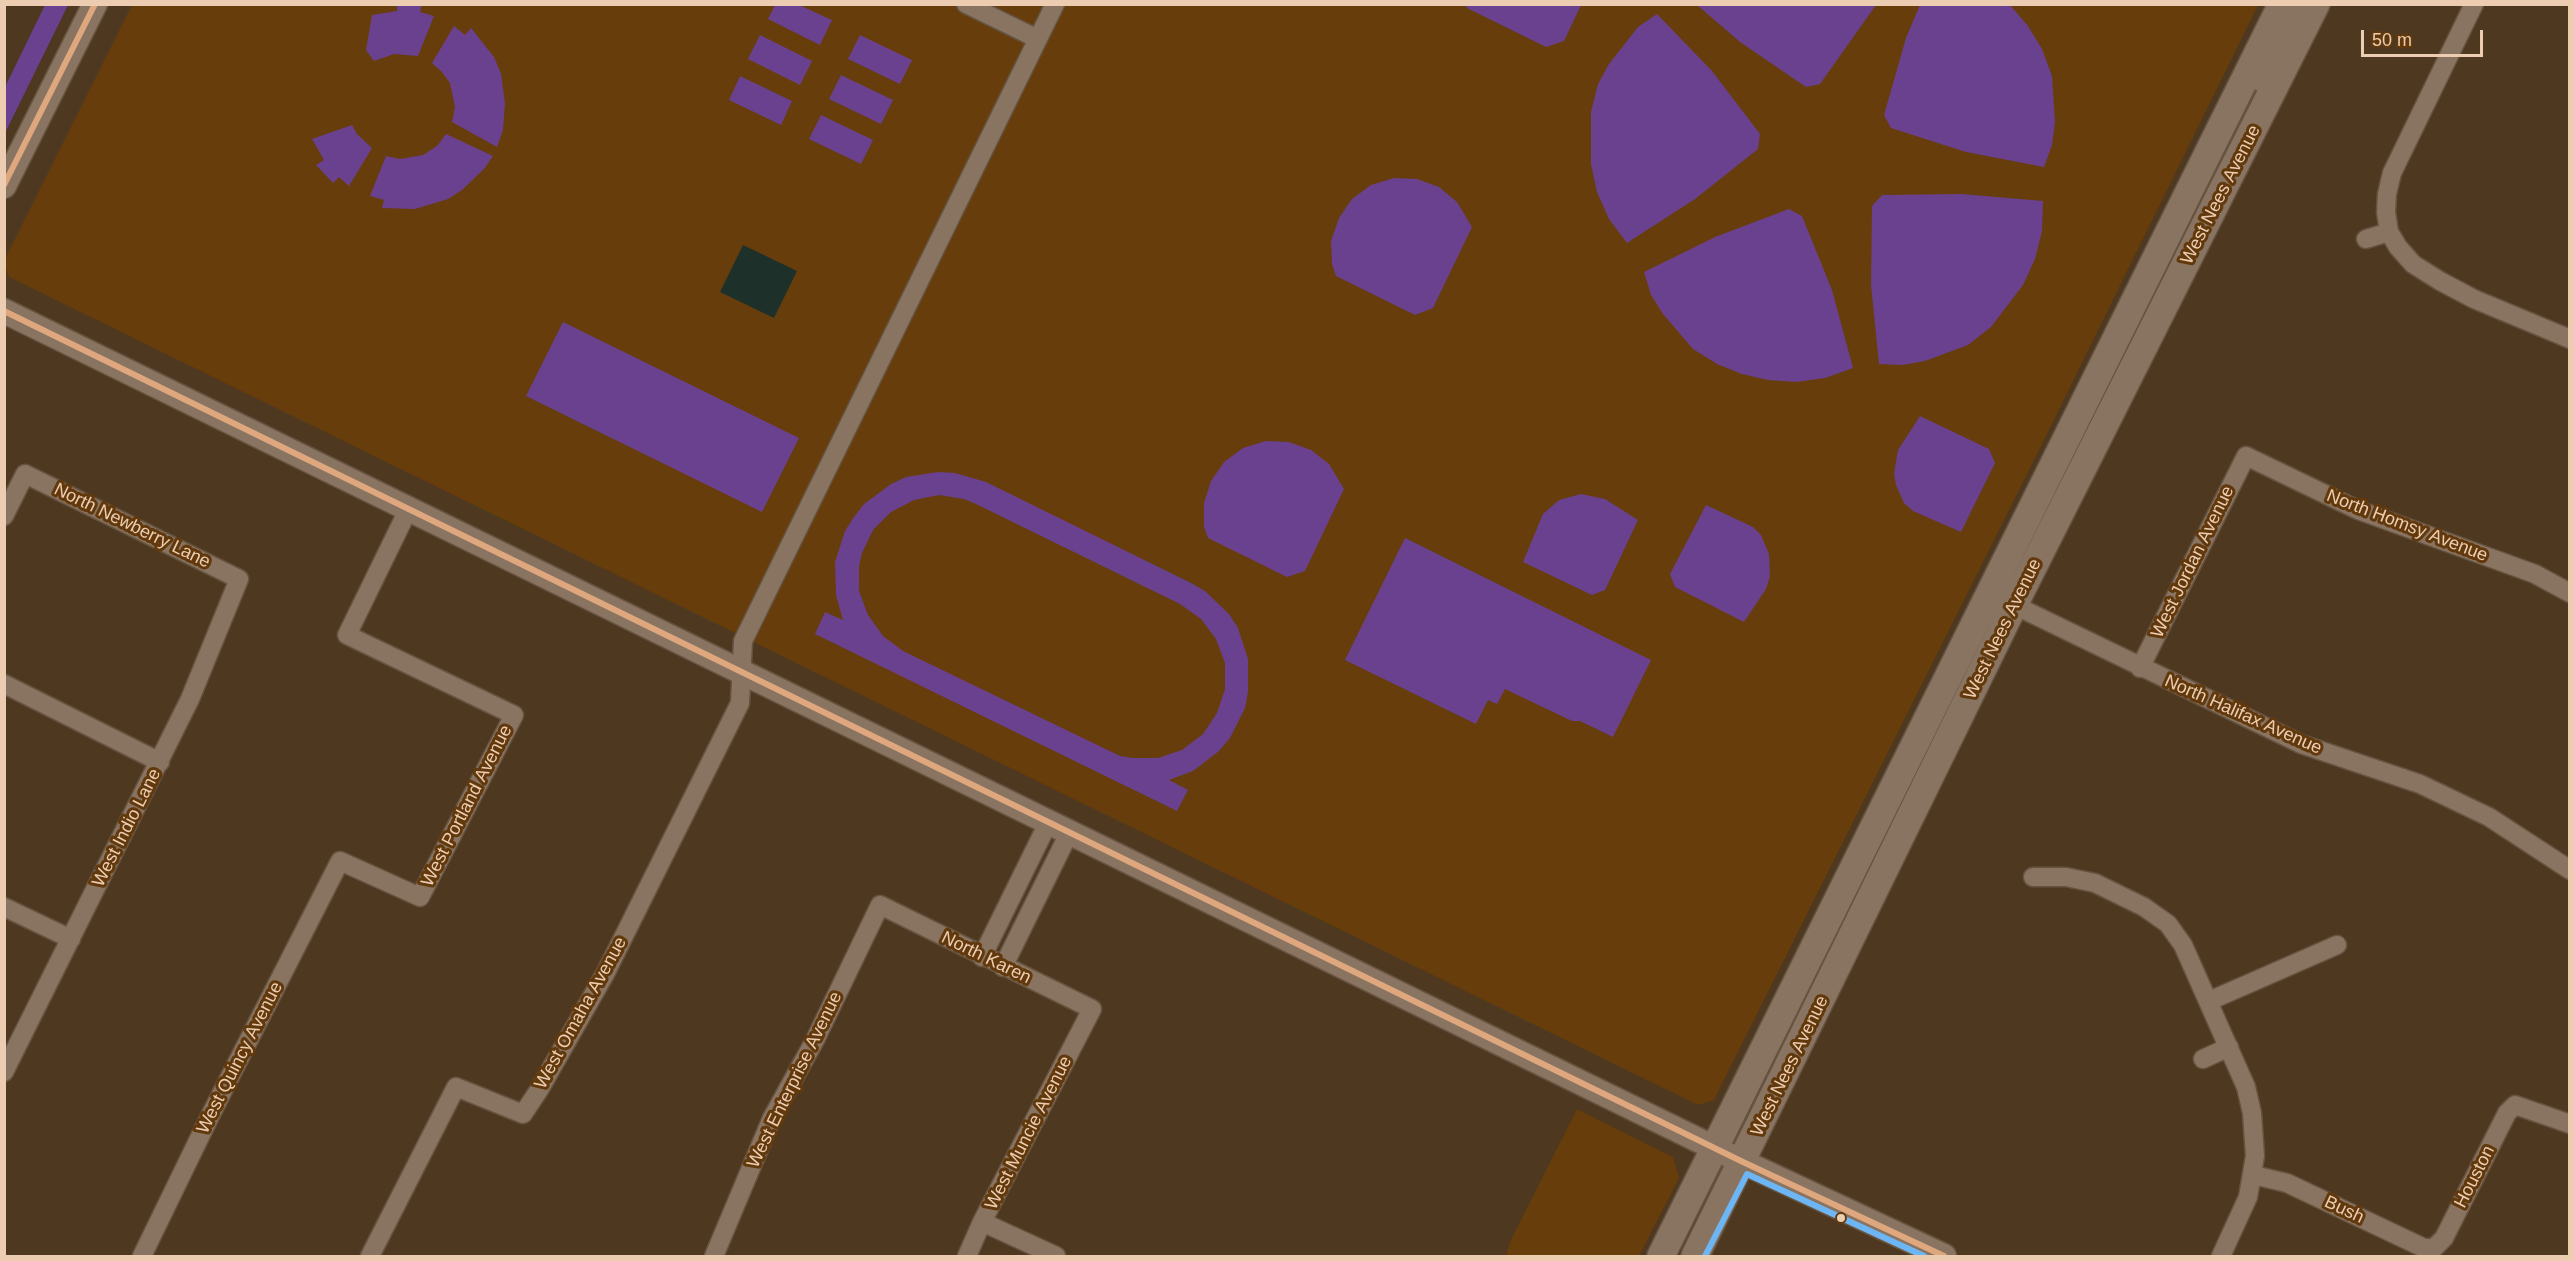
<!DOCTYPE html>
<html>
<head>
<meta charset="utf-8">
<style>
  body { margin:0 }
  #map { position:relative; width:2574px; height:1261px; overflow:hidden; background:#4e3820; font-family:Arial,sans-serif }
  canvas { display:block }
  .frame { position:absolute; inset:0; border:6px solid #eccdb2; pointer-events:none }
  .scale { position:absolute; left:2361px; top:30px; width:122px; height:27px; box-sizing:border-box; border:3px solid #eccdb2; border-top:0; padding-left:8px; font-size:18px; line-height:21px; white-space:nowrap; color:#eccdb2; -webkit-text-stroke:4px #62390c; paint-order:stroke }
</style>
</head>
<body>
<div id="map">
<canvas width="2574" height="1261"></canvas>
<div class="frame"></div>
<div class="scale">50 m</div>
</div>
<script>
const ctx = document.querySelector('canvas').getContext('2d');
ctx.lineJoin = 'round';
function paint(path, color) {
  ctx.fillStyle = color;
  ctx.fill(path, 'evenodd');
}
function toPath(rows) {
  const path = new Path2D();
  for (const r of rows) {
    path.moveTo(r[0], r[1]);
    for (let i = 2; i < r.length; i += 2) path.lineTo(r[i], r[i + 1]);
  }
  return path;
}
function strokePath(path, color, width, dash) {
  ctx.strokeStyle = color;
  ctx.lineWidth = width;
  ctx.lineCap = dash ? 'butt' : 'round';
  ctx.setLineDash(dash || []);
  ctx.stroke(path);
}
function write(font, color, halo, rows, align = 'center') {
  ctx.font = font + ' Arial,sans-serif';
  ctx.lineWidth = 6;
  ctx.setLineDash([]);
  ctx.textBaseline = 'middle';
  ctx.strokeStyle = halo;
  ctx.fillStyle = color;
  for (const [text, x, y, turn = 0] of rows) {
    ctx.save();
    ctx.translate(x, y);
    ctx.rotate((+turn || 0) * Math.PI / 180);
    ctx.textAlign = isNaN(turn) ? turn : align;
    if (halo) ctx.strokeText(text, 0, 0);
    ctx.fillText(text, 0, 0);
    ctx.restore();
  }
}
paint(toPath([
  [132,5,2258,5,2042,444,1714,1100,1698,1105,9,277,4,261],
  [1577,1109,1673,1157,1679,1178,1639,1256,1506,1256,1510,1242]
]), '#673d0c');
paint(toPath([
  [45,5,68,5,5,133,5,87],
  [422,5,420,12,434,16,418,56,394,54,374,61,366,50,372,15,397,11,397,5],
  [799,5,832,20,820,45,768,19,775,5],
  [1465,5,1465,4,1581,5,1564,41,1546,47,1467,8],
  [1697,5,1876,5,1820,84,1806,87,1740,42],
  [1920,5,2010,5,2028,26,2042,49,2052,76,2055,122,2052,145,2044,167,1966,152,1891,128,1884,115,1906,38],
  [1657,14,1712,71,1760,134,1758,149,1695,199,1627,243,1609,219,1597,192,1591,164,1591,112,1598,84,1609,64,1638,27],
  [454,26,465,35,471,28,494,57,501,74,505,103,503,130,497,147,452,122,455,107,450,83,442,72,432,63],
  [760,35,812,61,800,85,748,59],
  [860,35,912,60,900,84,848,59],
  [841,75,893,100,881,124,829,99],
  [740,76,792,101,781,125,729,100],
  [821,115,873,140,861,164,809,139],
  [352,125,357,134,372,148,349,186,339,177,333,183,316,165,324,160,312,139],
  [446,134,493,156,484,169,462,190,448,199,415,209,382,208,384,200,370,196,386,156,400,159,423,155,437,146],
  [1394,178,1417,179,1439,187,1457,202,1472,227,1433,308,1415,315,1336,276,1332,264,1331,241,1339,218,1352,199,1371,185],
  [1962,194,2043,201,2042,231,2035,259,2023,285,1991,327,1968,345,1925,361,1903,365,1879,364,1871,285,1872,206,1882,195],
  [1789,209,1802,216,1832,290,1853,368,1825,378,1796,382,1768,380,1742,374,1717,364,1693,349,1663,314,1651,295,1644,272,1715,237],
  [563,322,799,438,762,512,526,396],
  [1920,416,1989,449,1995,463,1961,532,1913,511,1904,503,1896,485,1894,474,1898,450],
  [1266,441,1289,442,1311,450,1329,464,1344,489,1305,571,1287,577,1208,538,1204,527,1204,503,1211,481,1224,462,1243,448],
  [938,472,955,473,986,482,1191,583,1205,591,1229,614,1238,628,1248,659,1248,692,1245,708,1230,738,1219,751,1193,771,1169,780,1188,790,1177,811,815,634,825,612,843,620,836,595,835,562,845,531,854,517,864,504,891,484,906,477],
  [939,495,964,499,976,504,1180,604,1201,619,1216,639,1225,663,1225,689,1217,713,1203,734,1182,750,1158,758,1132,758,1120,756,903,651,883,636,868,615,859,591,859,566,862,553,873,530,891,512,914,500],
  [1581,494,1605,499,1638,520,1605,590,1592,595,1523,562,1543,514,1559,500],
  [1706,505,1753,527,1761,535,1769,554,1770,576,1766,589,1744,622,1675,587,1670,574],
  [1405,538,1651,660,1613,737,1580,721,1572,721,1505,689,1497,704,1488,700,1476,724,1345,660]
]), '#6a418e');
paint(toPath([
  [743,245,797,271,774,318,720,292]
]), '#1d302a');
const minor = toPath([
  [966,4,1038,39],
  [2474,4,2392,173,2387,194,2386,212,2389,232,2398,247,2413,264,2440,281,2474,299,2570,339],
  [2366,239,2389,232],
  [4,516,25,474,239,579,190,699,4,1072],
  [2014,605,2301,744,2420,784,2489,817,2570,870],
  [2140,668,2246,456,2358,510,2535,574,2570,593],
  [4,684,160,762],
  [2033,877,2066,877,2095,883,2144,907,2168,924,2183,945,2246,1087,2252,1113,2255,1156,2248,1197,2221,1256],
  [4,907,71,939],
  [982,957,1049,821],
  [1003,967,1070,831],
  [2209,1001,2337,945],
  [2203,1059,2229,1047],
  [2253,1175,2287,1183,2424,1248,2434,1248,2444,1238,2507,1113,2515,1105,2570,1124],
  [982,1222,1056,1256],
  [142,1256,211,1114,340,861,420,897,514,715,347,635,409,508],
  [370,1256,456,1087,523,1114,539,1090,605,974,740,703,743,641,1055,4],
  [714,1256,772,1118,815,1040,880,905,1092,1009,982,1222,967,1256]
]);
const tertiary = toPath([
  [2263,80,2300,4],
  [4,186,95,4],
  [4,311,1743,1162,1944,1256]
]);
const secondary = toPath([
  [1661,1256,2282,4],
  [1695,1256,2014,605,2316,4]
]);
strokePath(minor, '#655340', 21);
strokePath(tertiary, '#655340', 27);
strokePath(secondary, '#655340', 30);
strokePath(minor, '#897461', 18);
strokePath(tertiary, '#897461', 24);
strokePath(secondary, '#897461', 27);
strokePath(toPath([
  [4,185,95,4],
  [4,311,1743,1162,1944,1256]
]), '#dfa77e', 6);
strokePath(toPath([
  [1705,1256,1747,1174,1924,1256]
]), '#6db6f5', 6);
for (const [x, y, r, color] of [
  [1841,1218,5,"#eccdb2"]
]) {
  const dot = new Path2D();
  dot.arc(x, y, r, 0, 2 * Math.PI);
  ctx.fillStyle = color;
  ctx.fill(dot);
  strokePath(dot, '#62390c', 2);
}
write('18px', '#eccdb2', '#62390c', [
  ["West Nees Avenue",2221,195,-63],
  ["North Newberry Lane",132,526,26],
  ["North Homsy Avenue",2407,526,21],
  ["West Jordan Avenue",2193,562,-64],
  ["West Nees Avenue",2003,629,-64],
  ["North Halifax Avenue",2243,715,24],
  ["West Portland Avenue",467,806,-63],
  ["West Indio Lane",127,828,-63],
  ["North Karen",986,958,26],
  ["West Omaha Avenue",581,1013,-61],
  ["West Quincy Avenue",240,1058,-63],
  ["West Nees Avenue",1790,1066,-64],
  ["West Enterprise Avenue",795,1080,-64],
  ["West Muncie Avenue",1029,1133,-63],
  ["Houston",2475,1177,-63],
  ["Bush",2344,1210,25]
]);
</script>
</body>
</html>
